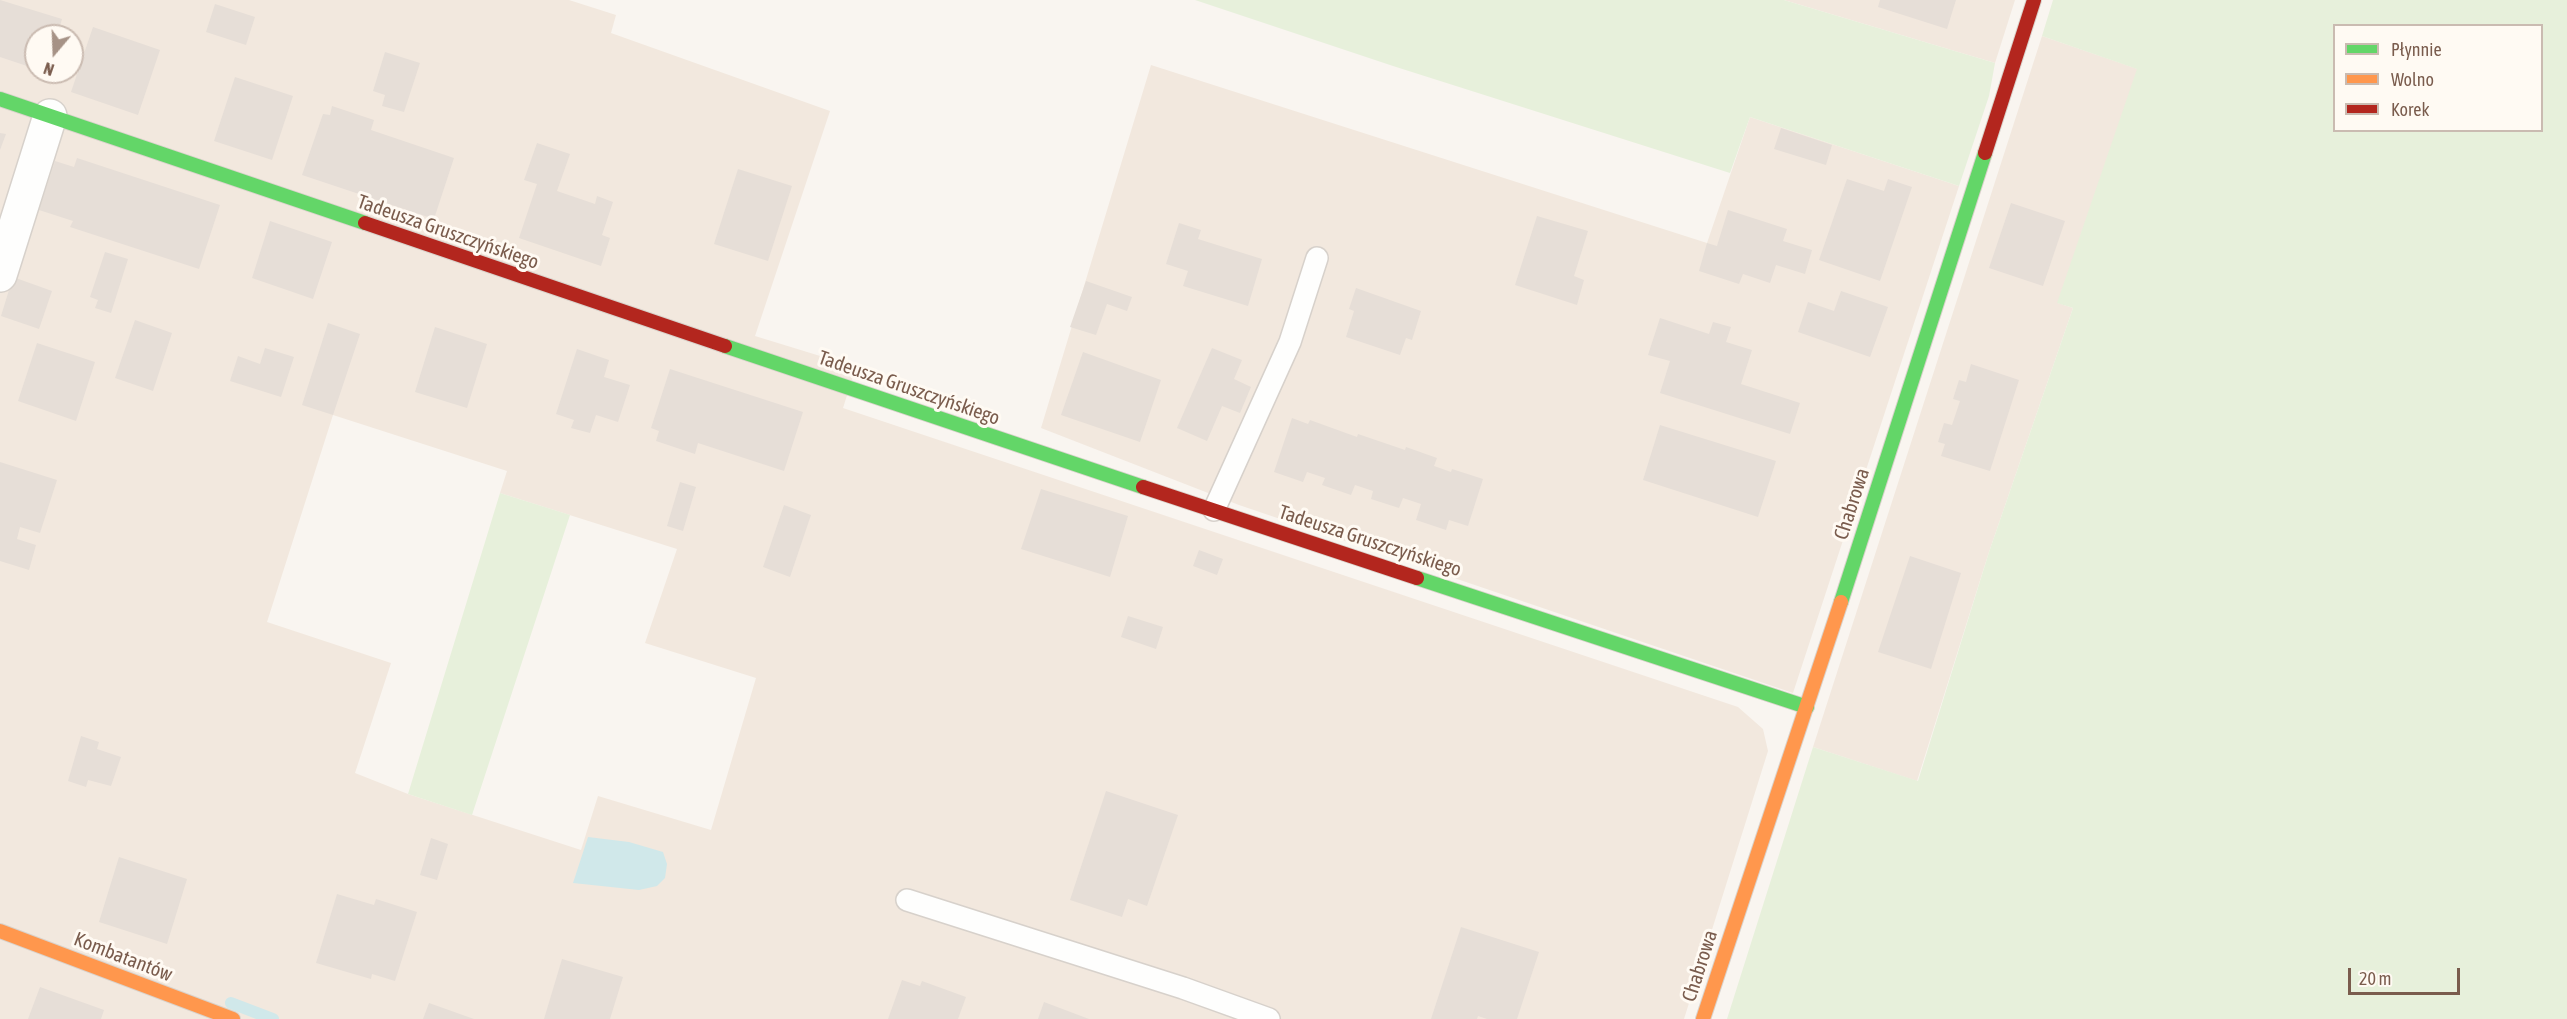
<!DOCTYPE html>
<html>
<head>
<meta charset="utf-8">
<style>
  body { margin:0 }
  #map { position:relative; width:2567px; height:1019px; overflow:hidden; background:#f9f5f0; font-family:"Asap Condensed",sans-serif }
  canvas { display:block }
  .legend { position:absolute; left:2333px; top:24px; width:210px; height:108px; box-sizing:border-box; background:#fffaf3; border:2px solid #cabbb1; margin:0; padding:8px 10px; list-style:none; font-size:18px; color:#7a5c4d }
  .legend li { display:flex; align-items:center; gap:12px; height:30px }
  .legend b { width:30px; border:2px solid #cabbb1 }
  .north { position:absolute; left:24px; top:24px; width:60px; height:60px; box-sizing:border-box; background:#fffaf3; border:2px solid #cabbb1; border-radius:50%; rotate:199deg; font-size:16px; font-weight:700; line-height:24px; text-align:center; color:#7a5c4d }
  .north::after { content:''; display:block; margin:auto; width:21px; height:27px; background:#a69286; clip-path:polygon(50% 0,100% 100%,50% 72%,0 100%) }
  .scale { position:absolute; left:2348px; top:968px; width:112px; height:27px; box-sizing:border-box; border:3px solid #7a5c4d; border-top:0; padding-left:8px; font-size:18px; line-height:21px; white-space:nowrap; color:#7a5c4d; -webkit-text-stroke:4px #fffaf3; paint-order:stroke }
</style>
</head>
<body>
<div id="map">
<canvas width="2567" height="1019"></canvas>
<ul class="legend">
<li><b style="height:8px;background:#63d668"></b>Płynnie</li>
<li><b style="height:8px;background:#ff974d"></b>Wolno</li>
<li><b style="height:8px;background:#b3261e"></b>Korek</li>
</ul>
<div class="north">N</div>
<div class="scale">20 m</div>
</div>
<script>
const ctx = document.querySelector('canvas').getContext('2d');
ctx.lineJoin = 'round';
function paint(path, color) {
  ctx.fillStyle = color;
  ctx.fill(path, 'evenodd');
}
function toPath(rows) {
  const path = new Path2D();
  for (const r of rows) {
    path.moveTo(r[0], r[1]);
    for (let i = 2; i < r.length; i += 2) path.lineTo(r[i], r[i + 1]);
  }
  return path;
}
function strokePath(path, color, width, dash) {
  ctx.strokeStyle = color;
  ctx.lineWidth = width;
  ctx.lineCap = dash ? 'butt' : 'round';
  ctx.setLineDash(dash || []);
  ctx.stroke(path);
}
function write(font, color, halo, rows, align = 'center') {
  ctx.font = font + ' "Asap Condensed",sans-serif';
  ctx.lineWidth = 6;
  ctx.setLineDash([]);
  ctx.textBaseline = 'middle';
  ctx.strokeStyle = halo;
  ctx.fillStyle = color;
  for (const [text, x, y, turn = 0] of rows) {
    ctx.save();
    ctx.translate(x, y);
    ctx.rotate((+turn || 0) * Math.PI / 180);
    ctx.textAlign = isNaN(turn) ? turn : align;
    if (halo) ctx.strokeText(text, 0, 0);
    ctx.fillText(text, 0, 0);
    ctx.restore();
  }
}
paint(toPath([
  [0,0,569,0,616,15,611,33,830,111,755,336,856,367,843,408,1738,707,1763,729,1768,751,1684,1019,0,1019],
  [36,36,72,36,72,72,36,72],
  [333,415,507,471,500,493,677,549,645,643,756,678,711,830,598,796,581,850,408,794,355,773,391,663,267,622],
  [1784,0,2015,0,1995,63],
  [2042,36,2138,69,2058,303,2073,308,1989,552,1917,781,1813,747],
  [1151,65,1707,243,1750,117,1959,186,1793,693,1239,505,1041,428]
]), '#f2e8de');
paint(toPath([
  [1195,0,1784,0,1995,63,1989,96,1959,186,1750,117,1730,173,1393,66],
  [2053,0,2567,0,2567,1019,1727,1019,1813,747,1918,781,1989,552,2073,308,2057,303,2137,69,2042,36],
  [2334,26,2542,26,2542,130,2334,130],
  [500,493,570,515,472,815,408,794]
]), '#e7f0db');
paint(toPath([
  [588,837,629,842,663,852,667,864,665,878,657,886,639,890,573,883]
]), '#d0e8ea');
strokePath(toPath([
  [231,1003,273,1019]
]), '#d0e8ea', 12);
paint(toPath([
  [0,0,62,19,57,36,36,36,36,69,0,57],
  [1880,0,1956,0,1947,29,1878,7],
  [215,4,255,17,246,45,206,32],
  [93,27,160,50,138,115,71,92],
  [385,52,420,63,404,112,382,106,385,95,373,91],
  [235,77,293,96,272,160,214,141],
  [332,106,374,120,371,130,454,158,434,219,302,175,323,114,330,115],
  [1781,128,1832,145,1826,165,1774,149],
  [0,133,6,134,0,150],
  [537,143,570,154,557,191,595,204,597,196,613,202,602,235,610,238,601,266,519,238,537,184,524,180],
  [77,158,220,205,199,269,70,227,73,221,39,210,55,161,74,167],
  [738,169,792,186,768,261,714,244],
  [1847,179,1884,191,1888,179,1912,187,1880,281,1819,260],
  [2011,203,2065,221,2043,286,1989,268],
  [1728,210,1787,229,1783,241,1812,250,1805,274,1776,265,1770,283,1743,274,1739,284,1699,271,1707,243,1717,246],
  [1537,216,1588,231,1574,276,1584,280,1577,305,1515,285],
  [270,221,332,242,313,299,252,278],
  [1179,223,1201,230,1198,239,1262,259,1248,306,1183,286,1188,271,1166,264],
  [105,252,128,259,111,313,95,308,98,300,90,297],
  [13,277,52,291,39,329,1,316],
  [1086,281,1132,297,1127,311,1107,304,1096,335,1070,327],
  [1356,288,1421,311,1412,340,1406,338,1400,355,1346,337,1354,311,1349,309],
  [1841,291,1888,307,1870,357,1798,332,1808,302,1834,311],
  [1660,318,1709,334,1713,322,1731,327,1726,342,1752,350,1741,384,1800,403,1790,434,1660,393,1670,361,1648,355],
  [135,320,172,333,153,391,115,378],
  [328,323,360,334,333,415,302,405],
  [435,327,487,344,467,408,415,392],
  [37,343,95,362,76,421,18,401],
  [265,348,294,357,281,397,230,381,238,356,260,364],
  [1212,348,1242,360,1234,379,1251,387,1240,413,1222,406,1207,441,1177,428],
  [577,349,609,360,604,377,630,385,618,422,596,415,590,433,571,428,574,420,556,414],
  [1083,352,1161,380,1140,442,1061,415],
  [1971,364,2019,380,1990,471,1941,456,1945,444,1938,442,1944,423,1952,425,1960,401,1953,399,1959,380,1966,382],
  [670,369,803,412,784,471,698,443,695,454,656,441,659,431,651,428],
  [1292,418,1308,424,1310,420,1357,437,1358,434,1405,450,1406,447,1437,458,1434,466,1451,472,1452,469,1483,479,1468,526,1449,520,1446,530,1416,520,1421,504,1403,498,1399,508,1371,499,1373,491,1355,485,1351,495,1322,485,1325,478,1307,472,1303,482,1274,472],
  [1660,425,1776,461,1758,517,1643,480],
  [0,462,57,480,40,533,20,527,17,539,36,545,29,570,0,561],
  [680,482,696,487,683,531,667,526],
  [1041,489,1128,516,1110,577,1021,549],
  [784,505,811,515,790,577,763,567],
  [1199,550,1223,559,1217,575,1193,566],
  [1910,556,1961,573,1931,669,1878,652],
  [1128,616,1163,627,1156,649,1121,637],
  [81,736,99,742,97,749,121,757,111,786,88,780,86,787,68,781],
  [1106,791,1178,815,1147,906,1128,899,1122,917,1070,900],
  [431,838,448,844,437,880,420,875],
  [119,857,187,879,167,944,99,922],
  [337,894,374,905,376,899,417,912,395,981,372,974,371,979,316,963],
  [1461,927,1539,952,1517,1019,1487,1019,1478,1016,1477,1019,1431,1019],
  [562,959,623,977,610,1019,544,1019],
  [902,980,920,986,922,981,966,997,958,1019,888,1019],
  [40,987,104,1010,101,1019,28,1019],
  [1044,1002,1089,1019,1038,1019],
  [429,1003,474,1019,423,1019]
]), '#e6ded7');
const lane = toPath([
  [1214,510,1290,342,1317,258],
  [907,900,1183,988,1269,1019]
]);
const street = toPath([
  [0,275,50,116]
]);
const fast = toPath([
  [0,99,365,223],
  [725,346,1143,487],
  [1417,578,1807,707],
  [1841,602,1985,153]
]);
const slow = toPath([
  [0,931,233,1019],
  [1703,1019,1841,602]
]);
const jam = toPath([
  [1985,153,2034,0],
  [365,223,725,346],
  [1143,487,1417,578]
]);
strokePath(lane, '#d7d1cb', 24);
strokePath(street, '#d7d1cb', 36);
strokePath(fast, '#d9d2cb', 16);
strokePath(slow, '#d9d2cb', 16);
strokePath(jam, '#d9d2cb', 16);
strokePath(lane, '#fefefd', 21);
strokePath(street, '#fefefd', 33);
strokePath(fast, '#63d668', 14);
strokePath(slow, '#ff974d', 14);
strokePath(jam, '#b3261e', 14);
write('20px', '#7a5c4d', '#fffaf3', [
  ["Tadeusza Gruszczyńskiego",448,232,19],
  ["Tadeusza Gruszczyńskiego",909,388,19],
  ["Chabrowa",1852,504,-72],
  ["Tadeusza Gruszczyńskiego",1370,541,18],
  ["Kombatantów",123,957,21],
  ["Chabrowa",1700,966,-72]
]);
</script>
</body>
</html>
